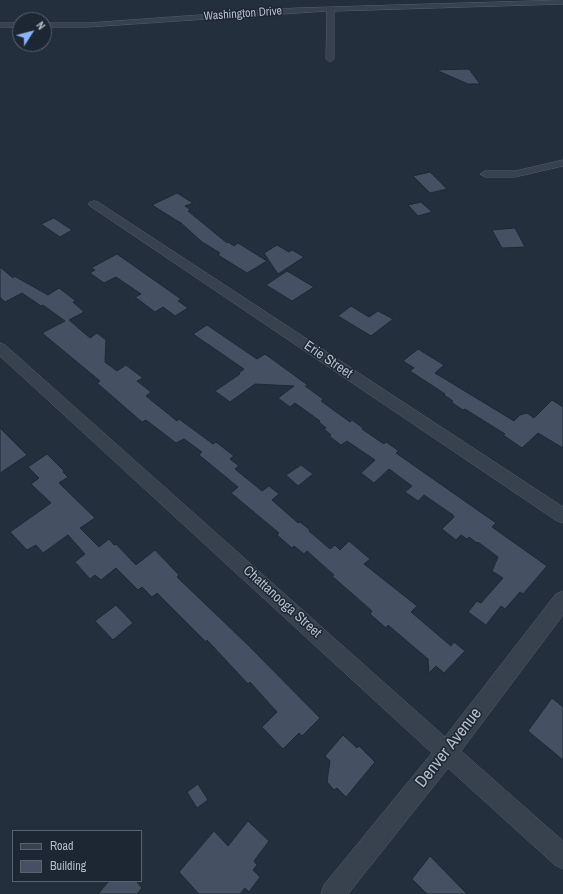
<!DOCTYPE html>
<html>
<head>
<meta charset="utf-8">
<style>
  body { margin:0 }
  #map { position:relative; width:563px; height:894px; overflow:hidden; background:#242f3e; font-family:"Archivo Narrow",sans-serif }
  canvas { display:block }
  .legend { position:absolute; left:12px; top:830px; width:130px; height:52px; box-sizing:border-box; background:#1d2633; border:1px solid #59626f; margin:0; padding:5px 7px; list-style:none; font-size:12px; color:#b4bcc9 }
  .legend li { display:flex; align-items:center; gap:8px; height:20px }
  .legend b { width:20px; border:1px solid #59626f }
  .north { position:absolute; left:12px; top:12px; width:40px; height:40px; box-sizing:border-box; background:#1d2633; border:1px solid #59626f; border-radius:50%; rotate:54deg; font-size:11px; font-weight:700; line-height:16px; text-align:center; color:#b4bcc9 }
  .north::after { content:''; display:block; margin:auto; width:14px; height:18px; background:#8ab4f8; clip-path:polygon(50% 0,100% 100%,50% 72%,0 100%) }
</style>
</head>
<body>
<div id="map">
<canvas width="563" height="894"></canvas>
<ul class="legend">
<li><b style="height:5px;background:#38414e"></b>Road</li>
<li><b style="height:11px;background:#455162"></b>Building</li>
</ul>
<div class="north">N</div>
</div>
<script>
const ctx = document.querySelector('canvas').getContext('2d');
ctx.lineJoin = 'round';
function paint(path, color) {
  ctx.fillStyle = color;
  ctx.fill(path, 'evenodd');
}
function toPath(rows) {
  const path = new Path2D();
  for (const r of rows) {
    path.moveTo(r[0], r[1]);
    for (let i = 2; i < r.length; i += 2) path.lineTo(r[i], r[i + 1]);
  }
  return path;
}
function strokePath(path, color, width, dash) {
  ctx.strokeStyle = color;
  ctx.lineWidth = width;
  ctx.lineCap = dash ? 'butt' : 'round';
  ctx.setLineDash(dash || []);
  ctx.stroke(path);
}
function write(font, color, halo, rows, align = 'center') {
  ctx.font = font + ' "Archivo Narrow",sans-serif';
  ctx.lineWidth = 3;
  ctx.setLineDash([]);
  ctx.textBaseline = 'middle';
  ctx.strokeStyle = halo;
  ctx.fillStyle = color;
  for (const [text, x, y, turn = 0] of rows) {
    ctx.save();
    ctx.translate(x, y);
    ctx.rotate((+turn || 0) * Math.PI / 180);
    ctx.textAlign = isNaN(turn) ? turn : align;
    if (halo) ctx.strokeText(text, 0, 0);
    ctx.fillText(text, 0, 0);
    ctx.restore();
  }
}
const building = toPath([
  [469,69,480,84,468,84,436,70,469,69],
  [430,172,447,189,430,193,413,176,430,172],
  [177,193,193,203,185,206,191,210,188,211,227,243,228,242,234,246,238,243,267,261,247,273,218,255,220,253,202,242,180,222,179,222,152,205,177,193],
  [421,202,432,212,418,216,408,205,421,202],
  [54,218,72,230,60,237,41,224,54,218],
  [515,228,525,247,502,248,492,230,515,228],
  [277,245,289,252,292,250,304,257,278,274,264,253,277,245],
  [117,254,181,299,178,301,188,308,175,316,163,307,155,312,135,297,141,294,116,277,104,283,90,273,95,270,91,268,117,254],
  [0,267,13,278,14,276,48,295,59,288,76,301,73,302,84,312,69,320,90,338,97,333,106,340,105,362,117,371,126,365,143,378,137,381,151,392,146,396,177,421,179,419,213,444,216,442,234,456,230,459,239,466,235,469,262,491,269,486,279,494,272,500,298,523,300,522,310,530,309,531,330,549,335,545,340,550,349,541,370,559,364,564,417,606,411,612,451,646,454,642,465,651,444,673,436,666,429,673,428,659,388,625,386,628,370,614,372,611,332,576,334,575,307,551,304,554,294,546,292,548,277,535,279,533,231,493,238,487,199,455,202,452,184,439,176,443,146,420,142,422,97,383,100,381,42,333,65,321,43,305,41,306,22,293,5,302,0,297,0,267],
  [287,271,314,287,292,301,266,285,287,271],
  [351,306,369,317,378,311,393,319,371,336,338,316,351,306],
  [207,325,257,359,265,354,309,386,305,386,323,399,321,401,350,422,352,420,363,428,362,429,384,444,386,442,399,451,396,453,496,523,492,527,547,566,523,594,520,592,505,609,501,606,486,625,468,612,477,601,481,603,503,578,492,571,498,557,478,542,477,543,469,537,467,539,461,535,456,540,442,529,454,517,453,515,424,495,418,501,405,492,412,486,389,469,374,483,361,473,375,460,347,441,341,445,329,436,331,435,324,429,326,428,319,422,320,421,295,403,290,407,278,398,294,386,255,384,230,402,215,391,240,374,239,373,244,369,193,334,207,325],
  [418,349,444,365,435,373,514,421,520,415,527,413,534,418,552,400,563,407,563,448,538,433,522,448,503,435,505,434,465,409,463,410,451,402,453,401,444,395,445,394,410,371,414,368,403,361,418,349],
  [0,428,27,455,0,473,0,428],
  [47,454,64,471,63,472,68,477,59,483,95,518,80,528,99,547,109,539,114,545,116,544,136,565,155,550,179,575,177,577,249,646,320,718,302,736,299,733,283,749,262,727,277,712,250,682,248,684,207,640,206,642,157,593,152,597,142,587,138,590,116,568,101,580,95,575,90,579,75,562,85,554,68,535,43,553,36,545,27,550,10,532,51,503,31,484,39,478,28,467,47,454],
  [301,465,313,474,298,486,286,475,301,465],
  [116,605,133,623,113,640,95,621,116,605],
  [552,698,563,707,563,760,528,731,552,698],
  [343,735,357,748,359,746,375,762,346,797,337,788,334,790,327,782,330,761,325,756,343,735],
  [198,784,208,800,197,808,187,792,198,784],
  [248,821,269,841,254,861,257,865,253,870,260,877,249,892,245,888,240,894,199,894,179,872,214,831,228,846,248,821],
  [430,856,467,894,427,894,412,879,430,856],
  [109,881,136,881,142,888,137,894,98,894,109,881]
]);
paint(building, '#455162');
strokePath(building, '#1f2835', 1);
const minor = toPath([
  [563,0,563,4,336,11,334,13,334,59,330,62,326,59,327,11,88,27,44,27,44,23,88,23,297,8,563,0],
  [0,23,20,23,20,27,0,27,0,23],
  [563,160,563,166,515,177,485,177,480,174,485,171,515,171,563,160],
  [94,201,98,202,563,507,563,523,557,521,90,206,88,204,90,202,94,201],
  [0,343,5,345,445,737,556,594,563,591,563,615,461,751,563,841,563,869,555,865,448,768,348,894,321,894,324,885,432,753,0,356,0,343]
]);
strokePath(minor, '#565f6c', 1);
paint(minor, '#38414e');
write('12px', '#b4bcc9', '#1d2633', [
  ["Washington Drive",243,14,-4]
]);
write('14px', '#b4bcc9', '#1d2633', [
  ["Erie Street",328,360,34],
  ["Chattanooga Street",282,602,42]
]);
write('17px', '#b4bcc9', '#1d2633', [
  ["Denver Avenue",449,748,-52]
]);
</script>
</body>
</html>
